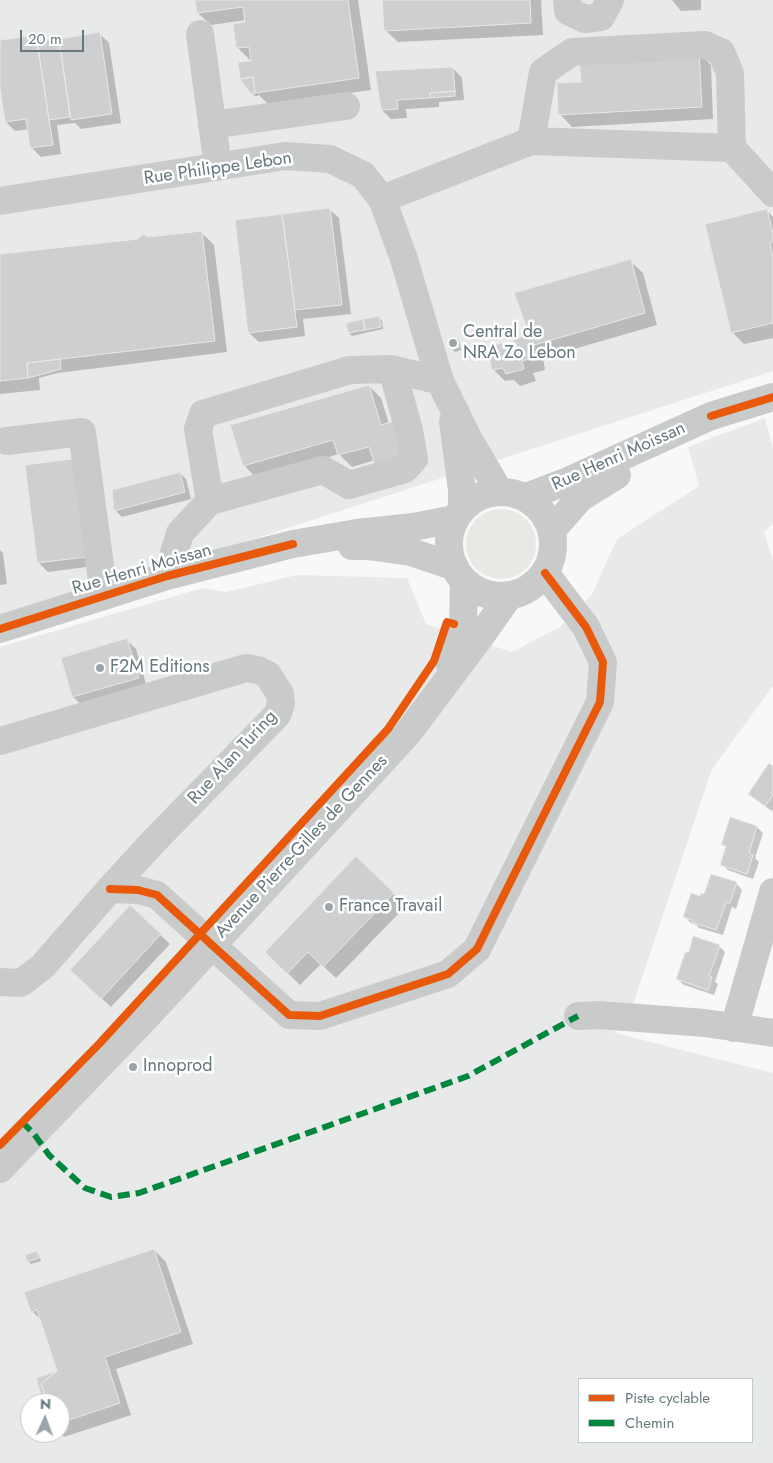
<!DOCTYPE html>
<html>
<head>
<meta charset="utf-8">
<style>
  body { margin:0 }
  #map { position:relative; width:773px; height:1463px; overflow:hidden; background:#f8f8f8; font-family:Jost,sans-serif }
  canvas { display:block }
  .legend { position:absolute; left:578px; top:1378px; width:175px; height:65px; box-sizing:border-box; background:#fff; border:1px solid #c2c9cb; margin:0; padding:6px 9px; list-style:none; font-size:15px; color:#66787e }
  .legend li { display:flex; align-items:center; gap:10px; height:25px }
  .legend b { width:25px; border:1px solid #c2c9cb }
  .north { position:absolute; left:20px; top:1393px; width:50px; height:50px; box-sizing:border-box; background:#fff; border:1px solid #c2c9cb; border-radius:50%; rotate:2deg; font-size:14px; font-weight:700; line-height:20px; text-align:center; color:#66787e }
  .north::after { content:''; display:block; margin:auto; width:18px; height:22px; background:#99a5a9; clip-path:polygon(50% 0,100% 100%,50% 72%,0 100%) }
  .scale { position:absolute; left:20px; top:30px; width:64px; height:22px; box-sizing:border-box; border:2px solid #66787e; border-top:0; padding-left:6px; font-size:15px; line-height:18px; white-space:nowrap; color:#66787e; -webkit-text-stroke:4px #fff; paint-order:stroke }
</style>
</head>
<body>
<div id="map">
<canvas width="773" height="1463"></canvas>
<ul class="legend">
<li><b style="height:6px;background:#e8590c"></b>Piste cyclable</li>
<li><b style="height:6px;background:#00873e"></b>Chemin</li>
</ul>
<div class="north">N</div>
<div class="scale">20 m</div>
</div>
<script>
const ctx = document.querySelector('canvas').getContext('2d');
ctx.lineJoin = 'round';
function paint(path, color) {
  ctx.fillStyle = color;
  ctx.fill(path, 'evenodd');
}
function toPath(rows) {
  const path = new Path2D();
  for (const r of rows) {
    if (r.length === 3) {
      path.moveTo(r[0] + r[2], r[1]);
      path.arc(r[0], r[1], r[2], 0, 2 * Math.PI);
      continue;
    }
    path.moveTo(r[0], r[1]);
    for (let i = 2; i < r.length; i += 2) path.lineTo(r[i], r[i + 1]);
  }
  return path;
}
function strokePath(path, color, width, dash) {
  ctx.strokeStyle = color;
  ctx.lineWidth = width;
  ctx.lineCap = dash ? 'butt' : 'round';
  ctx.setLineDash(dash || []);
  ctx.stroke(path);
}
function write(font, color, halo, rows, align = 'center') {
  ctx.font = font + ' Jost,sans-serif';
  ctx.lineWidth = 5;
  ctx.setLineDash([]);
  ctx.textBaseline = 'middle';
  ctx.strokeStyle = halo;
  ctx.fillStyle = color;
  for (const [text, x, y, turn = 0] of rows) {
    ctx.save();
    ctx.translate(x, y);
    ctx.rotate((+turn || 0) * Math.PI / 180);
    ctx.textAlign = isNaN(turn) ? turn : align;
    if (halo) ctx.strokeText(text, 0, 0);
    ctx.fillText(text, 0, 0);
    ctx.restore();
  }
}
paint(toPath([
  [0,0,773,0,773,371,0,621],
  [765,418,773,448,773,524,764,532,773,561,773,686,712,769,633,1004,615,1033,773,1073,773,1463,0,1463,0,647,203,588,226,592,297,575,407,578,426,624,512,652,560,627,592,594,617,539,699,486,688,447],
  [579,1379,752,1379,752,1442,579,1442],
  [30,1403,60,1403,60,1433,30,1433]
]), '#e8e9e9');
paint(toPath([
  [501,544,35]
]), '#e8e9e5');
paint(toPath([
  [197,0,358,0,371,90,269,105,258,94,258,96,255,96,252,93,252,62,237,47,247,23,246,20,211,25,198,13],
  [384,0,541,0,543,35,398,42,385,30],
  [672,0,701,0,701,10,681,11],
  [100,34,109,43,121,123,81,129,75,123,57,125,61,154,41,157,31,147,29,129,15,131,6,122,0,80,0,41,36,36,42,42],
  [698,53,711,65,713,119,572,127,560,114,582,83],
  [453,68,462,78,464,100,439,102,439,107,406,109,407,118,391,119,382,110,376,73],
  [329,209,339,218,351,314,303,319,305,336,259,342,249,333,236,221],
  [767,211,773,217,773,338,744,344,732,332],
  [202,233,214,245,227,352,58,373,39,378,40,390,0,394,0,256],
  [630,261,643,273,657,325,543,358,545,370,533,373,536,381,520,386,514,380,505,381,493,369,502,344,507,349,517,347],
  [379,318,382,320,383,329,352,336,349,333],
  [456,337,459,340,461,350,455,352,452,349],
  [369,386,381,398,389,424,409,433,420,473,390,482,375,460,352,467,339,454,256,478,244,465],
  [27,466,94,566,48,572,38,562],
  [180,473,186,479,191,499,122,517,116,511,113,491],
  [0,550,3,553,7,584,0,585],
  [127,640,136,649,147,687,83,706,73,697],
  [773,768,773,810,772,811,756,800,750,794],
  [757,827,763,833,755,858,759,862,753,879,728,870,721,864,727,849,722,844],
  [356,858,406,906,336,978,321,964,300,985,266,952],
  [736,883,742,890,736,909,732,907,723,935,699,928,697,925,691,923,685,917,701,897],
  [130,907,170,944,111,1007,81,979],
  [719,946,725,952,715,982,718,984,714,995,684,985,677,979],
  [154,1250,166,1262,193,1344,116,1369,131,1415,64,1437,60,1433,60,1403,45,1403,58,1372,42,1321,32,1311],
  [36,1252,39,1255,41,1261,31,1264,28,1261]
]), '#0003');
const building = toPath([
  [195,0,348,0,359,78,255,93,253,77,240,79,238,62,251,61,249,47,236,48,233,24,245,22,243,7,197,13,195,0],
  [382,0,530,0,531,23,384,31,382,0],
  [100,32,112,114,71,120,59,39,100,32],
  [36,35,53,145,30,148,26,119,5,122,0,89,0,40,36,35],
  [59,39,70,117,49,120,37,41,59,39],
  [699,52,702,107,558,115,557,83,581,82,579,59,699,52],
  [453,67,455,91,430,93,430,98,397,100,398,109,381,110,375,71,453,67],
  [253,77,255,93,251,94,240,79,253,77],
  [455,91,455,96,430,98,430,93,455,91],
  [330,208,342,305,295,310,282,214,330,208],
  [767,209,773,233,773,242,770,243,773,257,773,323,731,333,705,224,767,209],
  [282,214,297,327,248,333,235,220,282,214],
  [202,231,215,341,27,363,28,378,0,381,0,254,138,239,143,234,149,237,202,231],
  [631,259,645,313,531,346,534,358,522,361,524,369,506,374,503,368,492,370,487,346,503,343,504,349,515,346,513,340,529,334,514,293,631,259],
  [379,316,381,327,365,330,363,319,379,316],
  [363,319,365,330,348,333,346,323,363,319],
  [456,336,459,347,451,350,448,338,456,336],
  [60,359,61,369,28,378,27,363,60,359],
  [369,385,381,425,397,420,409,461,377,471,369,447,338,455,333,440,243,466,230,425,369,385],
  [73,459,86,557,37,563,25,465,73,459],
  [180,472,185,492,114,511,112,490,180,472],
  [127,638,139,678,72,697,61,658,127,638],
  [769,763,773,766,773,790,771,793,773,795,765,806,748,794,769,763],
  [730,817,757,826,749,853,753,855,747,874,720,865,726,846,721,845,730,817],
  [356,856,394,893,323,967,308,952,287,974,265,952,356,856],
  [711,874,737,882,730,903,726,902,716,930,692,922,692,920,683,917,691,893,700,896,701,893,704,894,711,874],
  [130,905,161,934,101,999,70,970,130,905],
  [693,936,720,945,709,976,712,977,708,990,676,979,685,953,689,951,693,936],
  [154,1249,181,1332,105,1357,120,1403,60,1423,60,1403,44,1403,41,1396,45,1395,41,1384,57,1371,37,1310,31,1312,24,1292,154,1249],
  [37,1251,39,1258,27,1262,25,1255,37,1251],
  [57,1371,41,1384,45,1395,41,1396,36,1378,57,1371]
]);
paint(building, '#cdcfd0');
strokePath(building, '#e8e8e7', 1);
strokePath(toPath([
  [567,0,568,11,585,19,601,17,610,0],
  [200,34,218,167],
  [212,125,346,106],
  [531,141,543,72,572,52,705,45,721,52,730,73,732,148],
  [382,199,531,141,732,148,773,193],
  [0,201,285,156,330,159,363,175,382,199,404,259,440,381,468,438,499,491],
  [453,421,462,490,462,509],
  [7,441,82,432,104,595],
  [501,544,52],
  [526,497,568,481,711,416,773,397],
  [210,501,198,429,203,414,350,370,392,369,440,381],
  [552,530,580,498,617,475],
  [352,546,367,546,411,552,455,567],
  [167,576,180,533,210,501,323,470,349,485,405,469,414,459,409,430,392,369],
  [0,629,167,576,293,544,357,533,413,527,455,519],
  [449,662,463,627,464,581],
  [0,741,246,668,258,670,268,675,280,694,281,704,277,715,154,841,110,889,43,966,21,983,0,982],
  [110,889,138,890,157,895,289,1015,320,1016,448,974,477,949,600,702,603,662,586,627,545,573],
  [578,1016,599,1015,705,1023,773,1033],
  [734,1028,773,892],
  [0,1169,149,1014,408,733,483,633,509,596]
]), '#c9cbcb', 28);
strokePath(toPath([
  [22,1122,34,1134,49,1155,85,1188,111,1197,139,1193,468,1076,578,1016]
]), '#00873e', 6, [12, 6]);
strokePath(toPath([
  [711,416,773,397],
  [0,629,167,576,293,544],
  [110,889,138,890,157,895,289,1015,320,1016,448,974,477,949,600,702,603,662,586,627,545,573],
  [0,1145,99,1044,388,729,434,661,447,622,454,624]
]), '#e8590c', 8);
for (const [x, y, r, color] of [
  [453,343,5,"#99a5a9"],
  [100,668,5,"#99a5a9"],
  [329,907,5,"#99a5a9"],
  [133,1067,5,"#99a5a9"]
]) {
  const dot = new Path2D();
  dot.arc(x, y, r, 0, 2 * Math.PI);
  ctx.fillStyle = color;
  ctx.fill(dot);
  strokePath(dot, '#fff', 2);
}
write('18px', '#66787e', '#fff', [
  ["Rue Philippe Lebon",218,169,-8],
  ["Rue Henri Moissan",619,457,-24],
  ["Rue Henri Moissan",142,570,-16],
  ["Rue Alan Turing",233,758,-47],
  ["Avenue Pierre-Gilles de Gennes",302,847,-47]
]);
write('18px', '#66787e', '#fff', [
  ["Central de",463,333],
  ["NRA Zo Lebon",463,354],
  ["F2M Editions",110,668],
  ["France Travail",339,907],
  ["Innoprod",143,1067]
], 'left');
</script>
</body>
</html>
